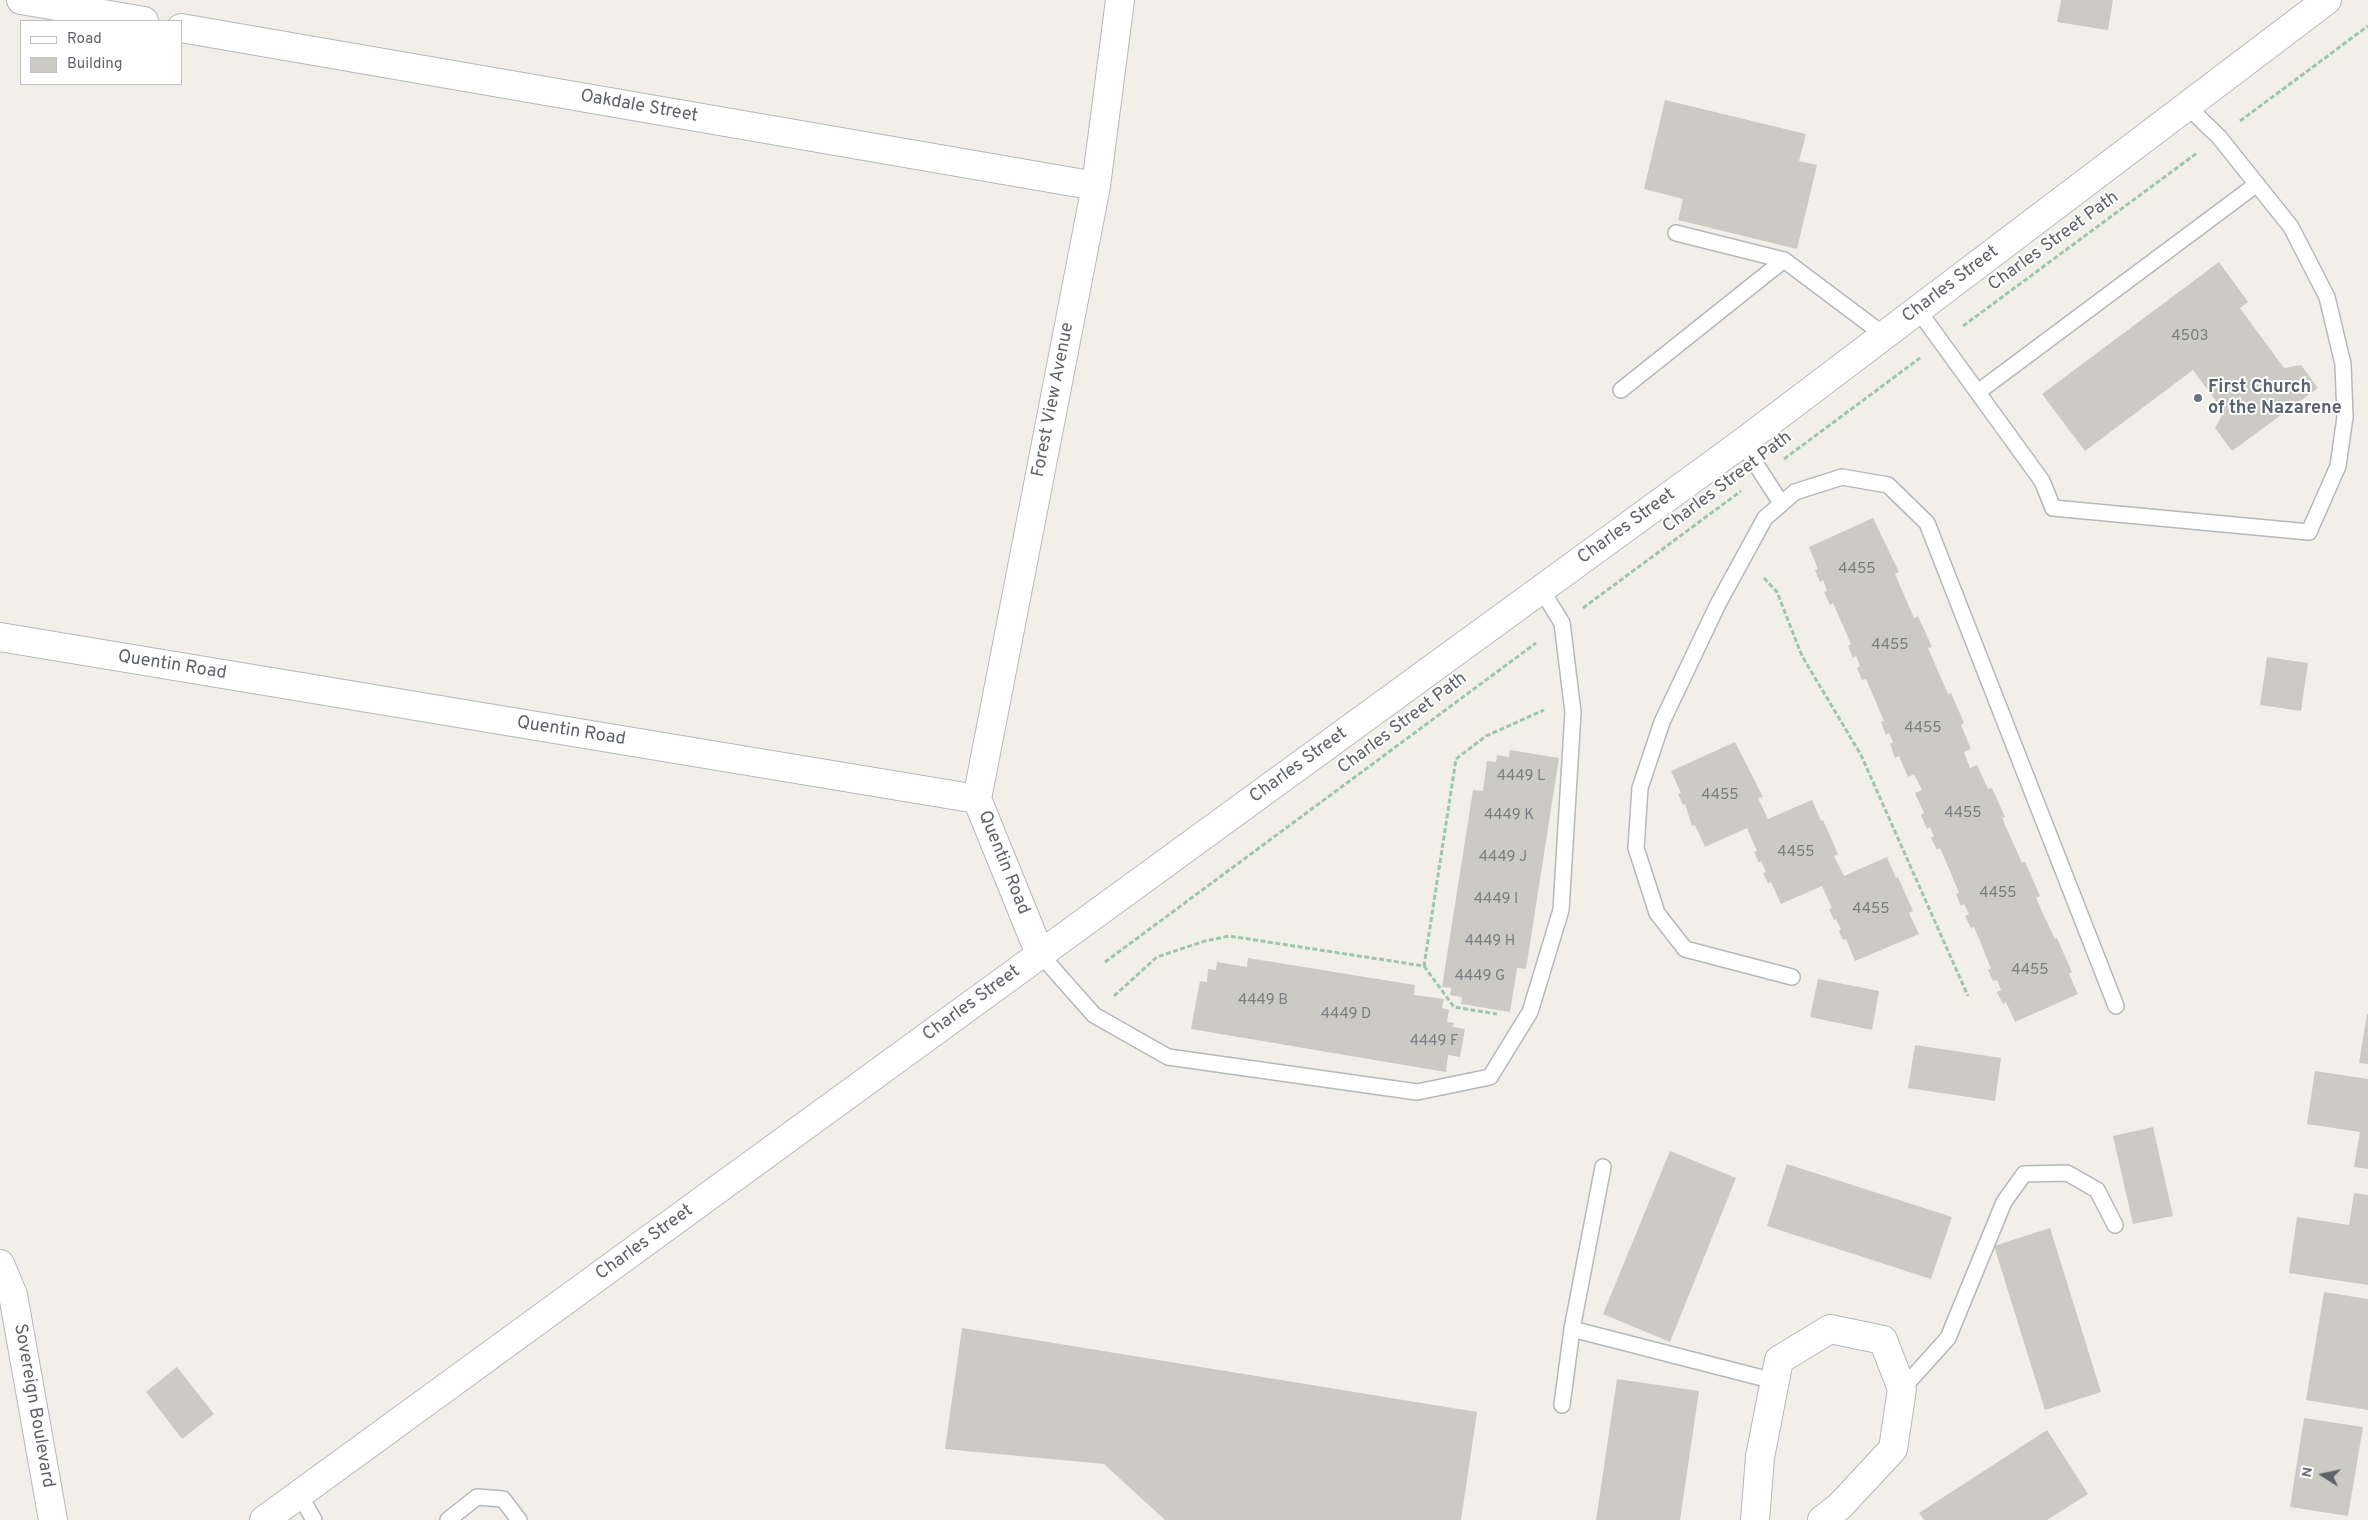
<!DOCTYPE html>
<html>
<head>
<meta charset="utf-8">
<style>
  body { margin:0 }
  #map { position:relative; width:2368px; height:1520px; overflow:hidden; background:#f1efe8; font-family:Overpass,sans-serif }
  canvas { display:block }
  .legend { position:absolute; left:20px; top:20px; width:162px; height:65px; box-sizing:border-box; background:#fff; border:1px solid #bfc1c3; margin:0; padding:6px 9px; list-style:none; font-size:15px; color:#5f6368 }
  .legend li { display:flex; align-items:center; gap:10px; height:25px }
  .legend b { width:25px; border:1px solid #bfc1c3 }
  .north { position:absolute; left:2298px; top:1450px; width:50px; height:50px; -webkit-text-stroke:4px #fff; paint-order:stroke; rotate:280deg; font-size:14px; font-weight:700; line-height:20px; text-align:center; color:#5f6368 }
  .north::after { content:''; display:block; margin:auto; width:18px; height:22px; background:#5f6368; clip-path:polygon(50% 0,100% 100%,50% 72%,0 100%) }
</style>
</head>
<body>
<div id="map">
<canvas width="2368" height="1520"></canvas>
<ul class="legend">
<li><b style="height:6px;background:#fff"></b>Road</li>
<li><b style="height:14px;background:#cccac5"></b>Building</li>
</ul>
<div class="north">N</div>
</div>
<script>
const ctx = document.querySelector('canvas').getContext('2d');
ctx.lineJoin = 'round';
function paint(path, color) {
  ctx.fillStyle = color;
  ctx.fill(path, 'evenodd');
}
function toPath(rows) {
  const path = new Path2D();
  for (const r of rows) {
    path.moveTo(r[0], r[1]);
    for (let i = 2; i < r.length; i += 2) path.lineTo(r[i], r[i + 1]);
  }
  return path;
}
function strokePath(path, color, width, dash) {
  ctx.strokeStyle = color;
  ctx.lineWidth = width;
  ctx.lineCap = dash ? 'butt' : 'round';
  ctx.setLineDash(dash || []);
  ctx.stroke(path);
}
function write(font, color, halo, rows, align = 'center') {
  ctx.font = font + ' Overpass,sans-serif';
  ctx.lineWidth = 4;
  ctx.setLineDash([]);
  ctx.textBaseline = 'middle';
  ctx.strokeStyle = halo;
  ctx.fillStyle = color;
  for (const [text, x, y, turn = 0] of rows) {
    ctx.save();
    ctx.translate(x, y);
    ctx.rotate((+turn || 0) * Math.PI / 180);
    ctx.textAlign = isNaN(turn) ? turn : align;
    if (halo) ctx.strokeText(text, 0, 0);
    ctx.fillText(text, 0, 0);
    ctx.restore();
  }
}
paint(toPath([
  [2061,0,2113,0,2108,30,2057,22],
  [1665,100,1806,134,1799,161,1817,165,1797,249,1678,220,1683,199,1644,189],
  [2219,262,2248,302,2240,308,2284,368,2301,365,2318,388,2232,451,2215,428,2224,412,2193,370,2085,451,2042,394],
  [1873,518,1899,572,1895,574,1914,618,1918,616,1932,647,1928,648,1948,694,1951,693,1964,723,1961,725,1971,749,1964,752,1970,768,1977,765,1988,789,1992,788,2005,817,2002,818,2022,863,2025,862,2040,896,2036,898,2045,918,2055,939,2057,938,2072,972,2069,974,2078,994,2015,1022,2006,1002,2003,1004,1997,992,2001,990,1997,980,1993,981,1988,970,1991,969,1982,946,1974,927,1971,928,1965,916,1969,914,1964,904,1961,906,1956,894,1959,893,1950,871,1940,848,1937,850,1931,838,1934,836,1930,827,1927,829,1921,815,1924,813,1915,793,1922,790,1914,774,1908,777,1899,756,1895,758,1890,744,1893,742,1889,733,1886,735,1881,722,1884,721,1866,679,1862,680,1857,668,1860,666,1856,656,1853,658,1848,646,1851,644,1833,603,1830,605,1824,592,1827,591,1823,580,1820,582,1815,570,1818,569,1809,547],
  [2267,657,2308,663,2301,711,2260,705],
  [1735,742,1763,797,1758,798,1768,819,1812,800,1821,821,1823,820,1838,854,1834,856,1844,876,1887,857,1896,878,1898,877,1913,911,1909,913,1919,934,1855,961,1846,939,1843,940,1839,931,1841,929,1836,919,1834,920,1829,909,1832,908,1822,886,1781,904,1771,882,1768,883,1763,873,1766,872,1761,861,1759,863,1754,852,1757,851,1747,828,1705,847,1695,825,1692,826,1685,804,1683,805,1678,794,1681,793,1671,771],
  [1510,750,1559,758,1526,969,1517,968,1510,1012,1461,1004,1462,997,1450,995,1451,988,1442,987,1473,790,1483,791,1487,761,1496,762,1497,755,1509,757],
  [1248,958,1415,985,1414,995,1444,999,1442,1008,1449,1010,1447,1022,1454,1023,1453,1027,1465,1029,1460,1057,1448,1055,1446,1072,1191,1029,1200,981,1207,982,1208,969,1216,970,1217,962,1247,967],
  [1818,979,1879,991,1872,1030,1810,1017],
  [2367,1014,2368,1014,2368,1064,2359,1063],
  [1915,1045,2001,1058,1995,1101,1908,1088],
  [2315,1071,2368,1079,2368,1169,2354,1167,2360,1132,2307,1124],
  [2153,1127,2173,1216,2133,1224,2113,1136],
  [1670,1151,1736,1178,1670,1342,1603,1314],
  [1787,1164,1952,1217,1931,1279,1767,1226],
  [2354,1193,2368,1195,2368,1285,2289,1273,2297,1217,2349,1225],
  [2050,1228,2101,1392,2045,1410,1994,1246],
  [2324,1292,2368,1299,2368,1410,2306,1400],
  [962,1328,1477,1412,1461,1520,1165,1520,1104,1464,945,1449],
  [177,1367,214,1414,182,1439,146,1392],
  [1617,1379,1699,1391,1680,1520,1596,1520],
  [2304,1418,2363,1427,2348,1516,2290,1507],
  [2047,1430,2088,1494,2047,1520,1924,1520,1919,1513]
]), '#cccac5');
const lane = toPath([
  [1676,233,1784,260],
  [1918,310,2042,481,2053,508,2309,532,2338,466,2345,417,2343,364,2327,297,2291,227,2219,137,2188,107],
  [1621,390,1784,260,1884,335],
  [1978,392,2257,184],
  [1742,443,1781,503],
  [1040,954,1094,1015,1168,1057,1417,1092,1490,1077,1530,1012,1561,910,1573,712,1562,623,1541,589],
  [1792,977,1685,949,1657,913,1636,848,1640,788,1662,722,1718,604,1765,518,1795,492,1842,477,1888,485,1927,523,2116,1006],
  [1603,1167,1572,1329,1774,1381],
  [1902,1389,1948,1338,2004,1202,2024,1174,2067,1173,2097,1190,2115,1225],
  [1562,1405,1572,1329],
  [299,1494,314,1520],
  [448,1520,477,1497,503,1499,519,1520]
]);
const street = toPath([
  [21,0,144,21],
  [181,28,1096,186],
  [0,637,977,799,1040,954],
  [977,799,1096,186,1120,0],
  [0,1264,13,1295,53,1520],
  [1755,1520,1760,1457,1779,1360,1830,1329,1883,1340,1902,1389,1893,1449,1840,1506,1822,1520]
]);
const secondary = toPath([
  [264,1520,1742,443,2327,0]
]);
strokePath(lane, '#b5b8bc', 18);
strokePath(street, '#b5b8bc', 30);
strokePath(secondary, '#b6babf', 30);
strokePath(toPath([
  [2240,121,2368,26],
  [1963,326,2197,153],
  [1784,459,1920,358],
  [1764,578,1777,592,1802,656,1861,755,1968,996],
  [1583,608,1741,491],
  [1105,962,1536,643],
  [1424,966,1454,1007,1497,1014],
  [1114,996,1157,957,1205,941,1229,936,1424,966,1456,759,1486,736,1544,710]
]), '#9cc7a9', 3, [5, 2.5]);
strokePath(lane, '#fff', 15);
strokePath(street, '#fff', 28);
strokePath(secondary, '#fff', 28);
for (const [x, y, r, color] of [
  [2198,398,5,"#6b7280"]
]) {
  const dot = new Path2D();
  dot.arc(x, y, r, 0, 2 * Math.PI);
  ctx.fillStyle = color;
  ctx.fill(dot);
  strokePath(dot, '#fff', 2);
}
write('15px', '#7a7d7f', null, [
  ["4503",2190,337],
  ["4455",1857,570],
  ["4455",1890,646],
  ["4455",1923,729],
  ["4449 L",1521,777],
  ["4455",1720,796],
  ["4455",1963,814],
  ["4449 K",1509,816],
  ["4455",1796,853],
  ["4449 J",1503,858],
  ["4455",1998,894],
  ["4449 I",1496,900],
  ["4455",1871,910],
  ["4449 H",1490,942],
  ["4455",2030,971],
  ["4449 G",1480,977],
  ["4449 B",1263,1001],
  ["4449 D",1346,1015],
  ["4449 F",1434,1042]
]);
write('18px', '#5f6368', '#fff', [
  ["Oakdale Street",639,107,10],
  ["Charles Street Path",2054,242,-36],
  ["Charles Street",1951,285,-37],
  ["Forest View Avenue",1054,400,-79],
  ["Charles Street Path",1728,483,-37],
  ["Charles Street",1627,527,-36],
  ["Quentin Road",172,666,9],
  ["Charles Street Path",1403,724,-37],
  ["Quentin Road",571,732,9],
  ["Charles Street",1299,766,-36],
  ["Quentin Road",1003,863,68],
  ["Charles Street",972,1004,-36],
  ["Charles Street",645,1243,-36],
  ["Sovereign Boulevard",33,1406,80]
]);
write('bold 18px', '#5b616d', '#fff', [
  ["First Church",2208,388],
  ["of the Nazarene",2208,409]
], 'left');
</script>
</body>
</html>
